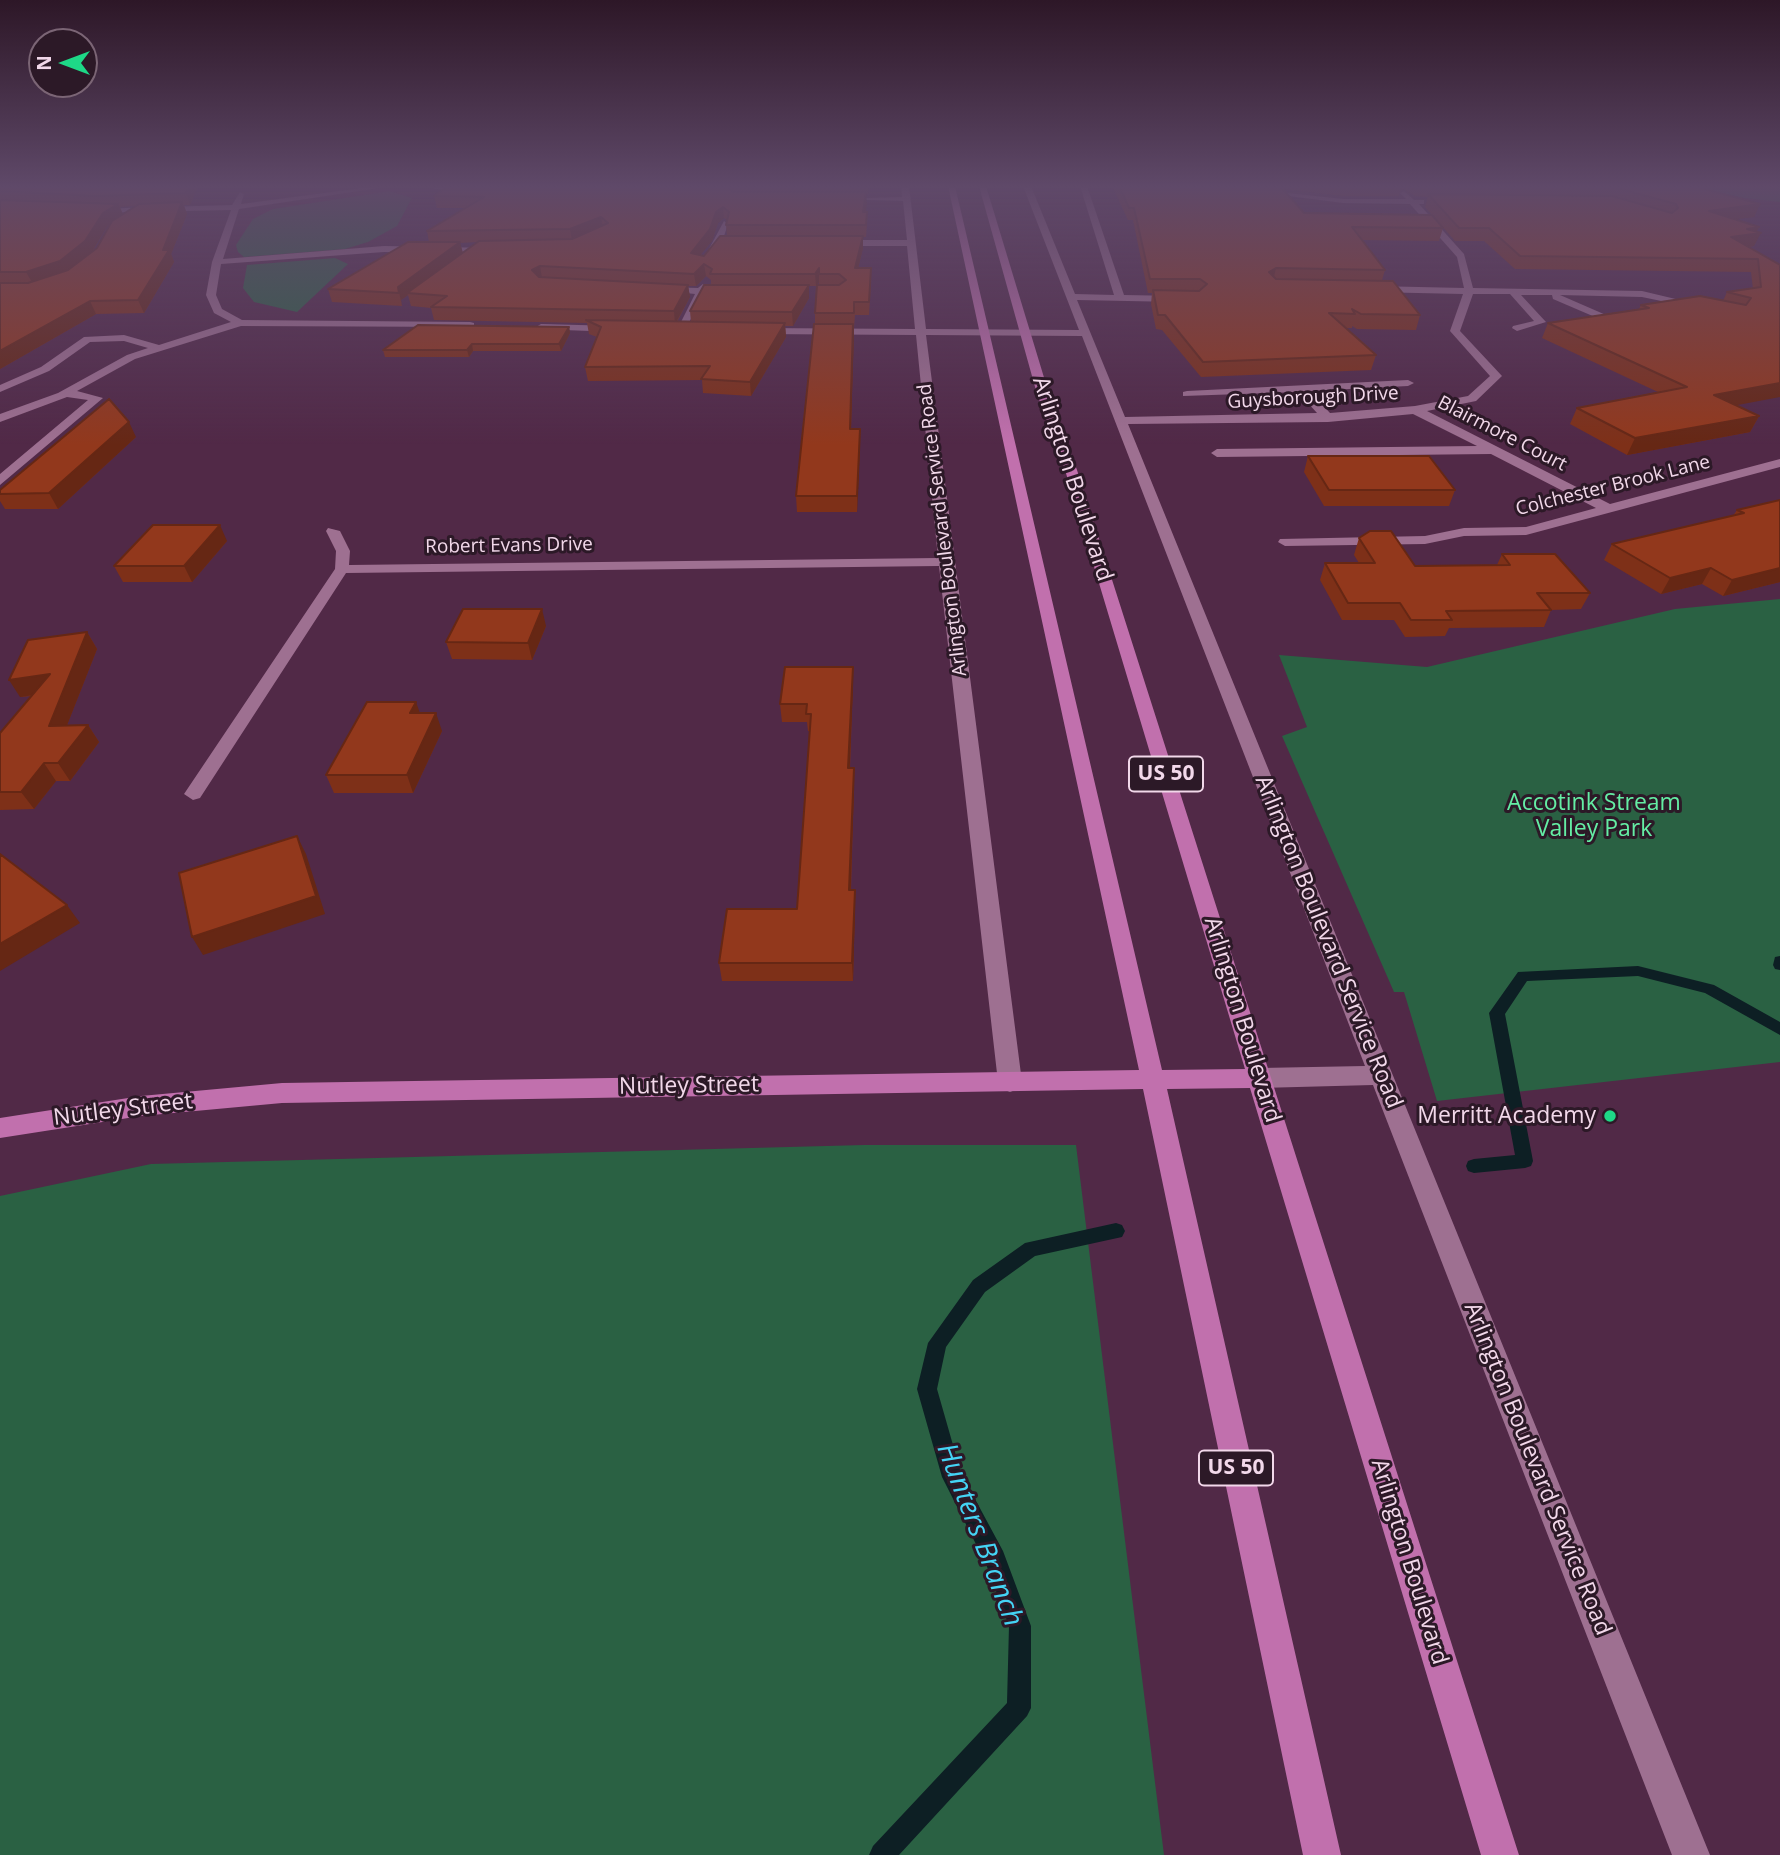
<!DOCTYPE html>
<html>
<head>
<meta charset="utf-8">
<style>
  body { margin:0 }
  #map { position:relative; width:1780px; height:1855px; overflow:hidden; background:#512947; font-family:"Open Sans",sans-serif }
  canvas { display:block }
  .north { position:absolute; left:28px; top:28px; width:70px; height:70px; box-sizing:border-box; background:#2c1927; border:2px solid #7b6575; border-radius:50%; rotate:270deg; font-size:19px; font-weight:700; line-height:28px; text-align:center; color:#f2d8ea }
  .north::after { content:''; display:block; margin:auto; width:24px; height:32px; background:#1ed887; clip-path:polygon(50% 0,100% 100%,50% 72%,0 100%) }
</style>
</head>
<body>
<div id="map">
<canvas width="1780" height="1855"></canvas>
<div class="north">N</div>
</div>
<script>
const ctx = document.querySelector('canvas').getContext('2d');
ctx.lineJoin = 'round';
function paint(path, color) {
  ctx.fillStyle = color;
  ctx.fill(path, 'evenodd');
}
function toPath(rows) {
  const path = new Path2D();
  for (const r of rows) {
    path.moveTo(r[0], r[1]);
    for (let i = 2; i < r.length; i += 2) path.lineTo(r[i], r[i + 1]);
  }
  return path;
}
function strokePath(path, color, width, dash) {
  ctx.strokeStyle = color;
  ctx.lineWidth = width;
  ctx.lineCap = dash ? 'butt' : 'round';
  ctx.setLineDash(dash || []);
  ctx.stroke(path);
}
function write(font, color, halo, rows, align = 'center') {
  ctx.font = font + ' "Open Sans",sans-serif';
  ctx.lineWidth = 6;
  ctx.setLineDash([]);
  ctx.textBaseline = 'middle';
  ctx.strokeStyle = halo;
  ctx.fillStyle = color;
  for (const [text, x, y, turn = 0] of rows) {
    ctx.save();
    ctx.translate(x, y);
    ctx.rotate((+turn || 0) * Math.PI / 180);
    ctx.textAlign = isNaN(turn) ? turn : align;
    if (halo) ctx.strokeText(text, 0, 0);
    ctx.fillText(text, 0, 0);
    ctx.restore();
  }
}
paint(toPath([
  [1685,186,1780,186,1780,202,1745,198],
  [390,191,412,198,397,226,368,242,345,249,244,257,238,252,236,245,253,219,273,209],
  [335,258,348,264,297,312,254,302,243,288,247,265],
  [1780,599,1780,1062,1437,1101,1404,992,1394,992,1282,736,1307,727,1279,655,1427,667,1675,609],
  [864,1145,1076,1145,1164,1855,0,1855,0,1196,151,1164]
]), '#2a6143');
paint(toPath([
  [1780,956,1780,970,1775,969,1773,965,1775,957,1780,956],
  [1638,966,1714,985,1780,1022,1780,1035,1705,993,1638,976,1527,981,1505,1014,1533,1161,1531,1166,1525,1168,1474,1173,1468,1171,1466,1166,1468,1161,1474,1159,1515,1155,1489,1013,1518,972,1638,966],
  [1116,1223,1122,1225,1125,1231,1122,1237,1035,1256,985,1292,946,1347,937,1389,961,1473,1003,1551,1031,1626,1031,1708,1027,1716,899,1855,869,1855,873,1846,1007,1703,1009,1626,986,1564,942,1477,917,1389,928,1343,973,1280,1025,1243,1116,1223]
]), '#0d1f24');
paint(toPath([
  [376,186,393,186,239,209,223,259,384,246,495,248,499,251,495,254,384,252,221,264,216,295,222,309,242,320,470,322,474,323,474,327,241,326,135,359,77,391,103,398,0,485,0,474,88,400,67,397,0,422,0,414,58,393,127,355,148,348,124,341,90,342,49,371,0,392,0,385,41,367,84,337,124,335,159,345,231,322,214,313,206,295,212,262,231,210,93,213,90,209,232,205,240,192,244,194,241,204,376,186],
  [417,186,436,186,474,192,470,194,417,186],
  [901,186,909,186,926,329,1079,330,1023,186,1031,186,1075,294,1114,295,1080,186,1087,186,1124,295,1178,296,1183,299,1178,302,1077,300,1125,417,1317,413,1298,392,1183,396,1183,392,1187,391,1408,380,1414,383,1408,386,1310,391,1330,413,1415,406,1468,396,1490,376,1450,331,1463,294,1373,292,1368,289,1373,286,1464,288,1457,257,1410,204,1343,203,1257,192,1261,190,1343,199,1406,199,1400,193,1404,191,1414,200,1424,200,1424,204,1419,204,1464,254,1473,288,1642,291,1705,306,1700,309,1642,297,1560,295,1606,315,1602,320,1553,299,1552,295,1521,295,1546,322,1517,331,1512,328,1513,326,1534,321,1510,294,1473,294,1460,331,1502,376,1476,401,1427,411,1610,504,1780,459,1780,467,1526,535,1464,536,1425,544,1285,546,1278,542,1280,539,1425,536,1464,528,1526,527,1596,508,1491,454,1217,457,1211,453,1217,449,1477,446,1413,414,1328,422,1128,424,1710,1855,1672,1855,1373,1085,1260,1088,1252,1085,1248,1078,1252,1071,1260,1068,1365,1066,1082,336,926,335,1022,1082,1018,1089,1010,1092,1002,1089,998,1082,939,566,346,573,200,798,193,800,184,794,335,569,336,551,326,531,328,528,340,531,350,551,349,565,938,558,916,335,758,334,753,331,758,328,915,329,907,246,836,246,832,243,836,240,907,240,903,201,833,199,902,197,901,186],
  [724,221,728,224,722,242,709,260,703,260,724,221],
  [703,284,707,288,734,292,729,295,704,294,684,332,676,332,695,294,658,290,663,287,698,288,703,284],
  [541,324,617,326,622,329,617,332,537,329,536,327,541,324]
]), '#9e7091');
paint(toPath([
  [948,186,955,186,1162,1070,1245,1069,1065,470,1037,394,979,186,986,186,1049,394,1077,470,1519,1855,1481,1855,1250,1088,1167,1089,1341,1855,1303,1855,1143,1089,282,1103,141,1116,0,1138,0,1118,141,1096,282,1083,1139,1070,948,186]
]), '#c170ad');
paint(toPath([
  [0,186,198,186,190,205,184,205,187,214,171,254,174,262,144,313,96,314,0,369],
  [136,206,123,214,120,207],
  [111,223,97,248,92,252,108,225],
  [448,186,869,186,868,194,866,194,865,212,867,224,866,237,863,237,863,248,858,268,871,281,869,315,855,315,854,327,851,429,860,444,857,512,797,512,796,496,815,324,815,313,819,282,816,286,809,286,809,298,793,326,785,326,786,337,751,396,703,393,702,380,588,381,585,367,597,337,589,334,587,323,434,320,431,308,411,306,408,295,401,300,402,306,332,302,328,289,429,242,427,231,466,208,437,208,434,196],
  [724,218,727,220,726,225,727,236,704,256,700,255,712,241,718,223],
  [478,242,463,253,460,243],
  [706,276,711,280,711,285,690,311,691,322,677,322,690,297,688,286,696,286],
  [1112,186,1694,186,1760,204,1754,217,1735,219,1759,227,1756,232,1754,246,1749,247,1780,265,1736,406,1759,416,1750,432,1627,455,1570,424,1577,408,1658,392,1542,338,1548,323,1639,309,1641,305,1723,301,1727,292,1753,289,1751,272,1515,269,1484,241,1455,241,1425,207,1428,197,1415,196,1403,189,1401,190,1399,196,1343,196,1283,189,1304,213,1443,228,1439,241,1362,240,1385,270,1382,280,1420,315,1416,330,1357,329,1352,326,1352,328,1346,328,1376,355,1371,370,1201,377,1162,330,1156,329,1151,304,1152,293,1148,293,1133,220,1128,220],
  [569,327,570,333,561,351,473,351,469,357,385,357,383,350],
  [136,437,58,509,5,509,0,501,0,494],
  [1308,456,1455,490,1449,506,1324,506,1304,472],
  [1780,500,1780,582,1723,596,1702,584,1661,594,1604,560,1612,544,1733,516,1737,510],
  [1359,538,1415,566,1497,565,1502,554,1590,593,1581,609,1551,610,1544,627,1449,628,1445,636,1405,637,1394,620,1342,620,1320,580,1325,563,1359,563,1354,555],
  [227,541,192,582,123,582,114,566],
  [546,626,532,660,452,659,446,642],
  [87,632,97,649,67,725,88,725,99,742,70,781,56,781,34,809,0,810,0,733,32,696,20,697],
  [853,667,853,684,850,768,854,768,854,785,851,890,855,908,853,981,722,981,719,963,797,909,810,731,808,731,807,722,782,722,780,704],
  [420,713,442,731,413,793,334,793,326,775]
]), '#7e3018');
paint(toPath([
  [189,186,198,186,190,205,186,193],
  [866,192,867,204,864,224,863,212],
  [182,202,187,214,171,254,174,262,144,313,138,300,163,250],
  [118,204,123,215,108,225,91,253,66,274,33,284,26,272,103,213],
  [1760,204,1754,217,1704,223,1709,211],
  [723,207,724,218,718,223,712,241,692,265,691,253,716,212],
  [601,217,603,229,572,240,570,229],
  [1759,227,1755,234,1761,233,1754,246,1725,250,1731,237,1747,229],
  [863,236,863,248,855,281,855,268],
  [460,242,463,254,407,293,408,295,401,300,402,306,398,287],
  [704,264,706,276,696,286,694,274],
  [540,266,542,278,535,283,532,270],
  [819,268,819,282,816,286,815,274],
  [1276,268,1273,281,1269,272],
  [688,285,690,297,675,324,674,311],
  [809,285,809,298,793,326,792,312],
  [90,301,96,314,0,369,0,351],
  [785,323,786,337,751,396,750,382],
  [853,324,854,338,850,444,850,429],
  [569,327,570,333,561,351,559,344],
  [472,344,473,351,469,357,467,350],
  [1780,383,1780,397,1706,411,1714,395],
  [1759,416,1750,432,1627,455,1635,438],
  [129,422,136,437,58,509,49,493],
  [860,429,860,444,857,512,857,496],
  [220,525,227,541,192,582,184,566],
  [1711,568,1702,584,1661,594,1670,578],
  [1780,568,1780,582,1723,596,1732,580],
  [542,609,546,626,532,660,528,643],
  [87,632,97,649,60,743,49,726],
  [853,667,853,684,849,785,848,768],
  [50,674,61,691,20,697,9,680],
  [416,702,422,719,410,713],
  [436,713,442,731,413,793,407,775],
  [88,725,99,742,70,781,58,763],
  [44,763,56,781,34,809,21,792],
  [854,768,854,785,850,908,849,890],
  [297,836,306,854,325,914,203,955,192,937],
  [855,890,855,908,853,981,852,963],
  [67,905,80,923,0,971,0,944]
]), '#662714');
const building = toPath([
  [0,186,189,186,186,193,95,196,0,191,0,186],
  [448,186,739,186,727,186,733,192,866,192,863,212,867,212,866,225,726,225,729,212,723,207,716,212,710,229,691,253,704,256,720,236,863,236,855,268,871,268,869,302,854,302,854,313,815,313,817,285,839,285,846,280,839,274,819,274,819,268,815,274,710,274,712,269,704,264,694,274,540,266,532,270,539,277,688,285,674,311,431,307,447,296,407,293,479,241,572,239,608,223,601,217,570,229,427,231,484,197,434,196,448,186],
  [1119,186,1280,186,1304,213,1432,215,1443,228,1352,227,1385,270,1276,268,1269,272,1276,279,1393,281,1420,315,1361,314,1352,309,1355,314,1329,313,1376,355,1203,362,1165,315,1158,315,1153,290,1199,291,1207,284,1200,279,1150,279,1134,208,1129,208,1119,186],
  [1492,186,1694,186,1760,204,1709,211,1759,227,1747,229,1761,233,1731,237,1780,265,1780,383,1714,395,1759,416,1635,438,1577,408,1687,387,1548,323,1649,308,1641,305,1700,296,1746,305,1751,298,1727,292,1761,287,1758,259,1520,256,1489,228,1459,228,1428,194,1612,196,1672,213,1678,208,1676,204,1613,187,1492,186],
  [0,200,118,204,103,213,85,241,60,261,26,272,0,272,0,200],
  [182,202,163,250,169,250,138,300,90,301,0,351,0,283,28,283,68,270,97,248,112,221,139,204,182,202],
  [408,242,460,242,398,287,399,293,328,289,408,242],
  [704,285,809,285,792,312,690,311,704,285],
  [586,320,785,323,750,382,701,379,710,366,585,367,601,327,586,320],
  [814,324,853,324,850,429,860,429,857,496,796,496,814,324],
  [418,325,569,327,559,344,472,344,467,350,383,350,418,325],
  [109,399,129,422,49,493,0,494,0,490,109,399],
  [1308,456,1429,456,1455,490,1329,490,1308,456],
  [1780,500,1780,568,1732,580,1711,568,1670,578,1612,544,1744,513,1737,510,1780,500],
  [153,525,220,525,184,566,114,566,153,525],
  [1370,531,1391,531,1415,566,1510,565,1502,554,1555,554,1590,593,1537,593,1551,610,1446,611,1452,620,1411,620,1400,603,1348,603,1325,563,1375,563,1359,538,1370,531],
  [463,609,542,609,528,643,446,642,463,609],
  [87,632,49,726,88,725,58,763,44,763,21,792,0,792,0,733,50,674,9,680,28,640,87,632],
  [785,667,853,667,848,768,854,768,849,890,855,890,852,963,719,963,727,909,797,909,811,714,806,714,807,704,780,704,785,667],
  [367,702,416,702,410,713,436,713,407,775,326,775,367,702],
  [297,836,316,896,192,937,179,873,297,836],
  [0,854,67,905,0,944,0,854]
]);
paint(building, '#92381c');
strokePath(building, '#662714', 2);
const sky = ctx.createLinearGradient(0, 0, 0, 445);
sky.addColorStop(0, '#2d1727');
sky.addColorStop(0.42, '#5f4969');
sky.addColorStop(1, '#5f496900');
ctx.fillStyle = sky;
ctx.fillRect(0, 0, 1780, 445);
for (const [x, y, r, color] of [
  [1610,1116,7,"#1ed887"]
]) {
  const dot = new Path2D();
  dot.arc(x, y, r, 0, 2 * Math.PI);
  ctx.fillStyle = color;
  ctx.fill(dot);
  strokePath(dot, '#2c1927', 2.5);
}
write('19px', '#f2d8ea', '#2c1927', [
  ["Guysborough Drive",1313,398,-3],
  ["Blairmore Court",1502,434,27],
  ["Colchester Brook Lane",1613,486,-14],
  ["Arlington Boulevard Service Road",943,530,-97],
  ["Robert Evans Drive",509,546,-1]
]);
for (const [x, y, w] of [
  [1166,774,74],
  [1236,1468,74]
]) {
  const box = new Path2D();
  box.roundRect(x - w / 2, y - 17.5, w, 35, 5);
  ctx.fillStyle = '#2c1927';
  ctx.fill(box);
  strokePath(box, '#f2d8ea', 2);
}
write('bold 21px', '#f2d8ea', null, [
  ["US 50",1166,774],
  ["US 50",1236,1468]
]);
write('23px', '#f2d8ea', '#2c1927', [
  ["Arlington Boulevard",1072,479,72],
  ["Arlington Boulevard Service Road",1328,942,68],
  ["Arlington Boulevard",1242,1020,73],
  ["Nutley Street",689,1086,-1],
  ["Nutley Street",123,1110,-7],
  ["Arlington Boulevard Service Road",1537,1469,68],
  ["Arlington Boulevard",1409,1562,73]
]);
write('23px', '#64eda4', '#2c1927', [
  ["Accotink Stream",1594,803],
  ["Valley Park",1594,829]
]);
write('23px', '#f2d8ea', '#2c1927', [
  ["Merritt Academy",1596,1116]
], 'right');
write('italic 28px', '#44d4f5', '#2c1927', [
  ["Hunters Branch",979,1535,69]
]);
</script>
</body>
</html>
